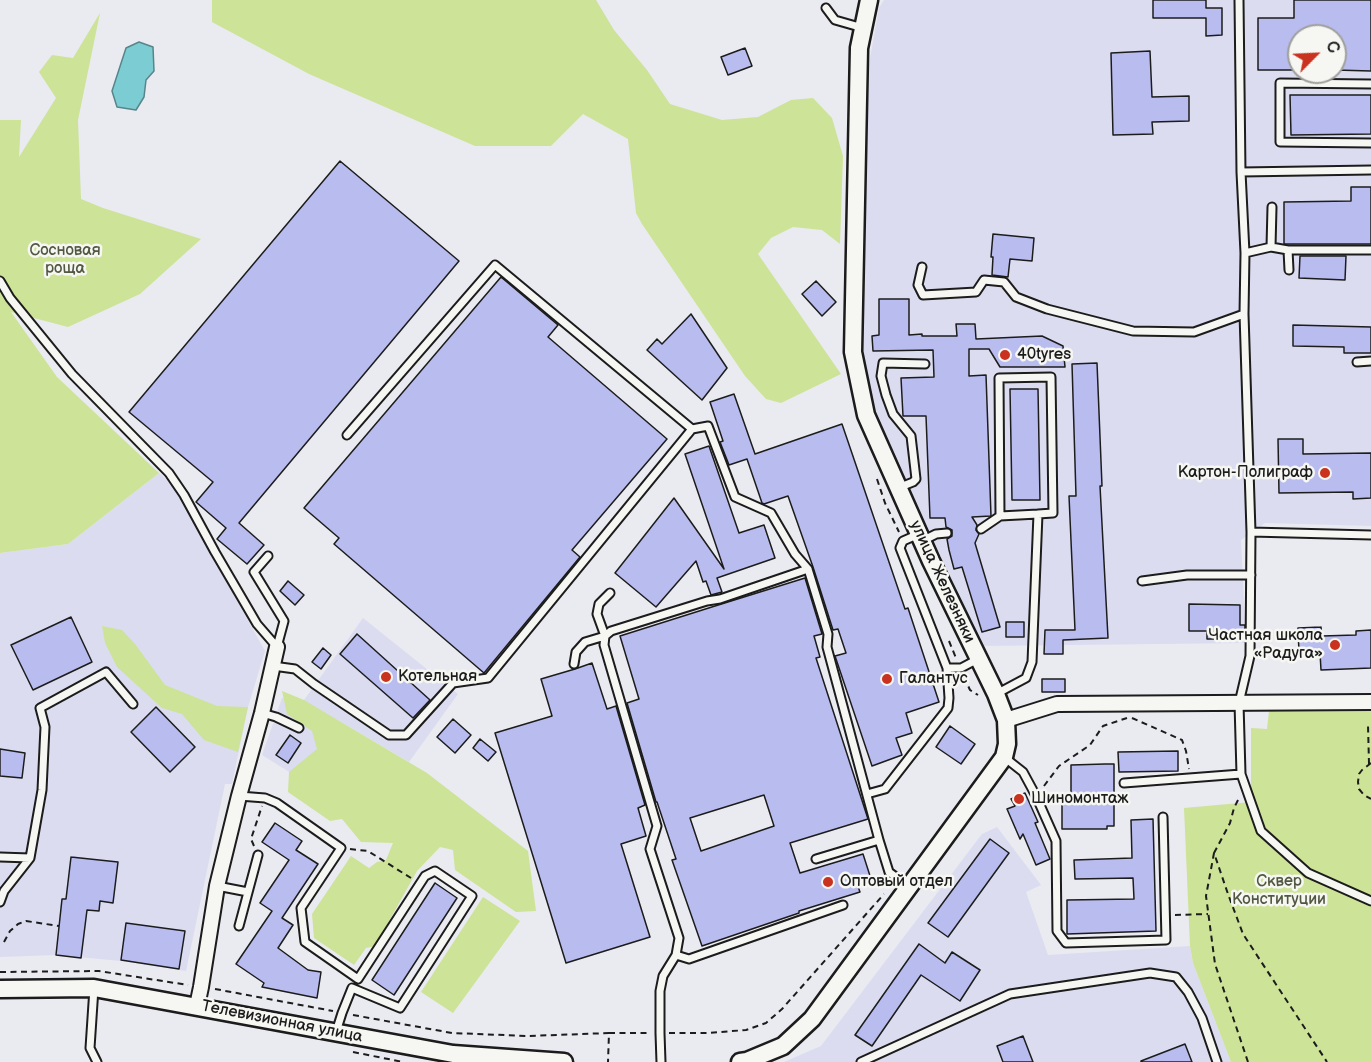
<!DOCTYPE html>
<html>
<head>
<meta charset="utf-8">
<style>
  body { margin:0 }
  #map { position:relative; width:1371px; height:1062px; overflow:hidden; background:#eaeaf1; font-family:"Balsamiq Sans",sans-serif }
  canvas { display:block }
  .north { position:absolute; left:1287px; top:24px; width:60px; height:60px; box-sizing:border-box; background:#f6f6f2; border:2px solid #9f9f9c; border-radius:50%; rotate:66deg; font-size:16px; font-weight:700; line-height:24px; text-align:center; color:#1c1c1c }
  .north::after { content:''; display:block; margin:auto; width:21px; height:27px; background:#c8321e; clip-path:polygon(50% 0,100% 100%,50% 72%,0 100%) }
</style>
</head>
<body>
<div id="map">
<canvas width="1371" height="1062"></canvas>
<div class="north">С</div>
</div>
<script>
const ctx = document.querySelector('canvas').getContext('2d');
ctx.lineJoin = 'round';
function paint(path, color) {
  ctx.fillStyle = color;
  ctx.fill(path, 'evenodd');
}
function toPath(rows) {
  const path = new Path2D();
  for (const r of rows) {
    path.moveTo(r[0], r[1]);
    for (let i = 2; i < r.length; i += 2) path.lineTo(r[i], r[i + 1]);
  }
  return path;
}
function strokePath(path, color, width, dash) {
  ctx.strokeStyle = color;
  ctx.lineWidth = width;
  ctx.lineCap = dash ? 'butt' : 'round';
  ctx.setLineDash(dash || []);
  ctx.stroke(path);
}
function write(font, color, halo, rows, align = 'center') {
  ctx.font = font + ' "Balsamiq Sans",sans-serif';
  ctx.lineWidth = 5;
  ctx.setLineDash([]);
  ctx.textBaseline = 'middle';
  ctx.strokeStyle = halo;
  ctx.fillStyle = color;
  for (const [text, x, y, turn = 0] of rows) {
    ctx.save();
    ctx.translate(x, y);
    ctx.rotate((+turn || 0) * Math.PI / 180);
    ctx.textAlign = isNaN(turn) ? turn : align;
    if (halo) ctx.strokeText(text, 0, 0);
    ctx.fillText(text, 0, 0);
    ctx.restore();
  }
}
paint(toPath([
  [884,0,1371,0,1371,526,1265,523,1241,540,1246,643,980,646,875,413,863,359,862,326,869,64,879,8],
  [1299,36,1335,36,1335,72,1299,72],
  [159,473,172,484,265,651,248,707,232,784,225,784,186,971,121,961,56,955,0,957,0,553,68,544],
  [363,618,458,694,409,762,336,719,299,778,262,755,282,698,304,700],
  [997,827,1041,885,1026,892,1048,955,1190,946,1193,963,1231,1062,784,1062,821,1046,982,834]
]), '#dbdcf0');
paint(toPath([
  [212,0,596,0,614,30,647,70,670,104,722,120,758,117,791,100,813,98,832,118,843,156,840,244,822,230,793,227,771,238,758,254,841,374,781,403,766,399,745,376,642,224,636,213,628,139,583,114,551,146,475,146,309,74,212,22],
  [100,13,78,120,81,199,103,208,201,239,140,294,68,327,11,312,57,377,159,473,68,544,0,553,0,120,21,120,19,157,56,98,39,72,52,55,73,58],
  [102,626,122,630,135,644,165,685,217,706,248,707,238,752,204,740,182,714,162,708,117,667,105,643],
  [282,691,304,700,427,773,528,851,536,911,516,912,455,870,453,850,440,847,417,871,375,946,366,948,354,965,314,938,312,914,351,856,369,868,377,862,386,860,393,843,361,842,342,819,330,821,288,792,289,772,317,749,312,731,287,714],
  [1371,710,1371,1062,1231,1062,1193,963,1190,946,1184,808,1251,802,1251,728,1267,729,1269,711],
  [483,897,520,921,453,1013,421,992]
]), '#cde398');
const water = toPath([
  [139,42,153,47,154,71,146,80,144,97,136,110,117,107,112,91,126,48,139,42]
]);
paint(water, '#7ccdd3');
strokePath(water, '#56868a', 1.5);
const building = toPath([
  [1153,0,1206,0,1206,8,1222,8,1222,35,1206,36,1206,18,1153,18,1153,0],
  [1294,0,1371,0,1371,71,1335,70,1335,36,1299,36,1299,70,1258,70,1258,18,1294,18,1294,0],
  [745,48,752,66,728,75,721,57,745,48],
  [1150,51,1152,97,1189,96,1189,121,1152,122,1153,134,1113,135,1111,53,1150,51],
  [1290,95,1371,95,1371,134,1291,135,1290,95],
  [340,161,459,261,239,523,264,545,247,564,217,539,226,528,196,502,213,482,129,412,340,161],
  [1351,187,1371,187,1371,244,1284,244,1284,202,1351,201,1351,187],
  [993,234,1034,238,1032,261,1010,259,1008,277,992,275,993,257,991,257,993,234],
  [1300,256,1346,256,1345,280,1299,278,1300,256],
  [501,277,558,325,548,337,667,439,572,550,580,557,484,673,334,544,339,538,304,508,501,277],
  [816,281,836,302,822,316,802,294,816,281],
  [879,299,909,299,909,335,922,334,922,336,957,336,956,324,975,324,976,339,1042,336,1063,346,1065,367,1000,367,989,349,969,349,969,376,986,375,991,516,972,517,977,525,976,530,979,534,975,543,1000,627,982,632,962,567,954,569,949,550,947,539,952,536,952,530,946,527,945,518,930,518,926,416,903,416,901,378,934,377,933,350,873,351,872,336,879,335,879,299],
  [691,314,727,368,702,400,647,350,657,339,662,344,691,314],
  [1293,325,1371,327,1371,353,1344,353,1344,347,1293,346,1293,325],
  [1097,363,1102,486,1100,486,1108,638,1063,640,1063,654,1044,654,1045,630,1075,630,1069,496,1076,496,1072,364,1097,363],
  [1010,389,1038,389,1040,500,1012,500,1010,389],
  [734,394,755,454,842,424,905,609,908,608,939,702,906,713,912,733,896,738,902,755,872,766,835,656,846,653,838,629,833,630,813,567,788,496,764,504,762,503,747,459,729,465,720,442,723,441,710,402,734,394],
  [1278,439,1303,439,1303,454,1371,453,1371,498,1353,499,1353,492,1279,493,1278,439],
  [709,446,739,533,764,525,775,558,717,578,722,592,711,595,706,581,703,582,696,561,656,607,615,573,674,498,724,569,685,454,709,446],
  [805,578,822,634,814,636,820,657,816,658,868,819,790,843,800,873,863,854,871,879,857,884,860,892,799,911,799,913,702,946,672,860,676,859,657,802,656,802,627,703,639,699,620,636,715,606,805,578],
  [764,795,774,826,701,851,690,818,764,795],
  [288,581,304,595,295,605,280,591,288,581],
  [1189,604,1240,605,1240,625,1245,625,1245,639,1207,639,1207,631,1189,631,1189,604],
  [71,617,92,662,33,690,11,645,71,617],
  [1006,622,1024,622,1024,637,1006,637,1006,622],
  [1321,627,1322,636,1356,635,1356,631,1371,630,1371,668,1321,670,1320,653,1299,653,1298,628,1321,627],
  [357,634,430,700,413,718,340,654,357,634],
  [323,648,331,655,321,669,312,662,323,648],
  [592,663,607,709,616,706,645,805,638,808,646,836,621,844,650,937,566,963,495,733,552,716,541,679,575,669,592,663],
  [1042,679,1065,679,1065,692,1042,692,1042,679],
  [156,707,195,747,170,772,131,732,156,707],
  [453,719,471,735,455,753,437,737,453,719],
  [950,726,975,744,961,764,936,747,950,726],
  [290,735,301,743,288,763,276,755,290,735],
  [480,739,496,752,488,761,473,748,480,739],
  [0,749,25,753,22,778,0,776,0,749],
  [1178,751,1178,771,1119,772,1118,752,1178,751],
  [1105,764,1114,764,1114,826,1107,826,1107,829,1062,829,1062,803,1071,803,1071,765,1105,764],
  [1025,793,1038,822,1035,823,1050,859,1036,865,1023,834,1020,839,1007,809,1015,806,1011,799,1025,793],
  [1153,819,1156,931,1067,934,1067,900,1134,899,1133,878,1075,879,1074,860,1132,858,1131,820,1153,819],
  [275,823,302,841,296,850,318,864,282,918,293,925,278,948,308,970,321,972,317,998,262,987,264,983,236,964,272,911,260,903,289,860,262,842,275,823],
  [990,839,1009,853,948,937,928,923,990,839],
  [71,857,118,862,113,903,100,901,99,911,87,910,81,958,56,955,62,899,66,899,71,857],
  [435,883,457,898,394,995,372,980,435,883],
  [126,923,185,931,179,969,121,960,126,923],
  [919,944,945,963,952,952,980,970,960,1001,921,975,872,1046,855,1035,919,944],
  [1023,1036,1033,1062,1003,1062,997,1046,1023,1036],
  [1185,1044,1192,1062,1141,1062,1141,1061,1185,1044]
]);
paint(building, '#b8bcee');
strokePath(building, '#1c1c1c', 1.5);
const service = toPath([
  [1239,0,1241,172],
  [826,8,835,20,863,28],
  [1371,84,1280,83,1280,142,1371,143],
  [1271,247,1288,250,1289,270],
  [1288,250,1371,250],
  [1245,253,1241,172,1371,170],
  [922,267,918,285,923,295,976,292,984,280,1004,282,1016,297,1047,309,1133,331,1194,332,1244,314,1251,532,1371,535],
  [0,281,10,298,72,374,169,473,184,495,215,552,257,624,277,647,284,621,254,572,268,556],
  [1244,314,1245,253,1271,247,1272,207],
  [1357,362,1371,361],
  [692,429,708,426,735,497,771,513,795,554,808,569],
  [898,488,913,482,916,479,911,436,893,414,886,395,881,376,883,363,925,364],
  [981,529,1000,516,1038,514],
  [1251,532,1250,656,1239,703,1241,774,1261,831,1308,873,1371,901],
  [919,534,903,541,900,548,947,668,961,668,978,659],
  [922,541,936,534,947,533],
  [1142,581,1187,575,1251,575],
  [574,664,576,652,585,642,605,636,597,614,599,604,610,593],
  [273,666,295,669,314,684,389,735,406,735,453,683,488,678,692,429,495,265,347,435],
  [996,694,1026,678,1032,662,1038,514,1053,513,1051,377,999,378,1000,516],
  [262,713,276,717,299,728],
  [1004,757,1023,772,1036,796,1056,841,1057,931,1066,943,1166,940,1163,817],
  [1124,783,1241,774],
  [867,794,885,789,948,708,949,698,947,668],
  [239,796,265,798,277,803,341,848,301,908,305,942,358,979,425,876,435,871,472,896,400,1008,352,988,342,1013,336,1032],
  [879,840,889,872,908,886],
  [0,857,30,858],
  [217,886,248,892],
  [0,902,4,891,30,858,42,790,45,727,40,708,106,672,133,704],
  [239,926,258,855],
  [676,955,689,959,843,905],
  [94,988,90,1048,97,1062],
  [661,1062,660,1033,660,991,663,976,676,955,679,938,650,849,657,826,604,645,605,636,611,631,707,601,720,599,808,569,828,634,827,647,879,840,816,859],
  [861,1062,1010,994,1150,973,1176,977,1188,992,1202,1018,1217,1062]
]);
const minor = toPath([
  [1006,720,1057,704,1371,702],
  [197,1006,201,987,217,886,239,796,262,713,277,647]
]);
const tertiary = toPath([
  [0,989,94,988,453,1054,564,1062],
  [740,1062,747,1061,783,1046,812,1019,1004,757,1007,744,1006,720,996,694,931,561,866,415,853,352,859,48,869,0]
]);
strokePath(service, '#1c1c1c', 11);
strokePath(minor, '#1c1c1c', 18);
strokePath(tertiary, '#1c1c1c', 21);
strokePath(toPath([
  [877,479,885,503,899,532],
  [949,641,956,658],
  [964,677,970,690,978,695],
  [1132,718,1182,740,1186,751,1189,769],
  [1371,763,1362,770,1359,774,1358,782,1359,789,1364,795,1371,799],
  [1369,764,1368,725,1371,725],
  [1044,786,1059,766,1090,745,1103,726,1127,718],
  [254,846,251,839,262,806],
  [350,849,368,851,411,878],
  [1214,853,1230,823,1234,808,1239,798],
  [1175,915,1208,914],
  [4,942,10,931,18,924,26,921,59,926],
  [0,972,99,971,188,985],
  [215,989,333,1011],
  [353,1015,452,1033,528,1036,609,1033,608,1062],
  [609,1033,651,1033],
  [669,1033,707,1033,746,1030,766,1023,782,1009,884,894],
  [353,1052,403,1062],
  [1248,1062,1215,964,1206,896,1214,853,1228,894,1243,934,1327,1062]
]), '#1c1c1c', 2, [6, 4.5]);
strokePath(service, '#f6f6f2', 7);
strokePath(minor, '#f6f6f2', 14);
strokePath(tertiary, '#f6f6f2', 16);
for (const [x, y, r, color] of [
  [1005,355,6,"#c8321e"],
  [1325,473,6,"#c8321e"],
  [1335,645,6,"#c8321e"],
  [386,677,6,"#c8321e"],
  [887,679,6,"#c8321e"],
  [1019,799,6,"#c8321e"],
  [828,882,6,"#c8321e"]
]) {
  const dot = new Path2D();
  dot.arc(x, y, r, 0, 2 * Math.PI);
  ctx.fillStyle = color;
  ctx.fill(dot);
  strokePath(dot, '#f6f6f2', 2);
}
write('16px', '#515841', '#f6f6f2', [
  ["Сосновая",65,251],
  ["роща",65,269],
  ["Сквер",1279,882],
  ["Конституции",1279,900]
]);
write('16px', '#1c1c1c', '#f6f6f2', [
  ["40tyres",1017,355],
  ["Картон-Полиграф",1313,473,"right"],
  ["Частная школа",1323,636,"right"],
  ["«Радуга»",1323,654,"right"],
  ["Котельная",398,677],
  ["Галантус",899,679],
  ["Шиномонтаж",1031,799],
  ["Оптовый отдел",840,882]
], 'left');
write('16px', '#1c1c1c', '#f6f6f2', [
  ["улица Железняки",942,582,65],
  ["Телевизионная улица",282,1022,11]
]);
</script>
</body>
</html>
